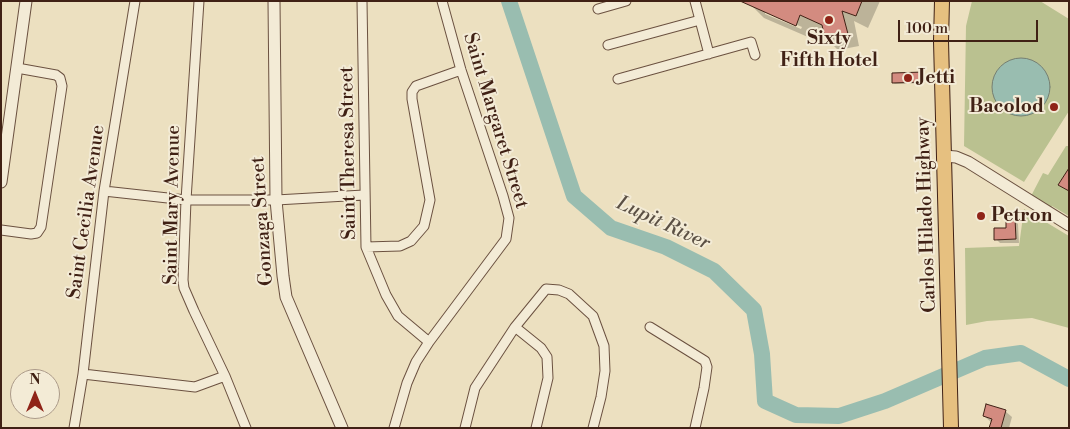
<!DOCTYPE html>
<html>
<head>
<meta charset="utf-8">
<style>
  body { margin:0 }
  #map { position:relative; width:1070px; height:429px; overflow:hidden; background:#ece0c0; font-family:"Libre Bodoni",serif }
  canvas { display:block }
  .frame { position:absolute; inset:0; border:2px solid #402115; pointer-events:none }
  .north { position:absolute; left:10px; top:369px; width:50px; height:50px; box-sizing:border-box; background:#f3ebd6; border:1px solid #ab9a89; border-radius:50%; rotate:0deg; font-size:14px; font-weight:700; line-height:20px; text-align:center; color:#402115 }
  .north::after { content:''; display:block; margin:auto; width:18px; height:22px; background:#8f2418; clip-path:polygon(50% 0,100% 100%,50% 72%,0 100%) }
  .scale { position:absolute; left:898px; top:20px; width:140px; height:22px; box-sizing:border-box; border:2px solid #402115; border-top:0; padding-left:6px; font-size:15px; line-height:18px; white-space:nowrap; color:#402115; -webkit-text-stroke:4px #f3ebd6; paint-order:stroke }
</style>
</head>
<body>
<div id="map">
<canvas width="1070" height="429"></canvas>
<div class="frame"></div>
<div class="north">N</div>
<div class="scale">100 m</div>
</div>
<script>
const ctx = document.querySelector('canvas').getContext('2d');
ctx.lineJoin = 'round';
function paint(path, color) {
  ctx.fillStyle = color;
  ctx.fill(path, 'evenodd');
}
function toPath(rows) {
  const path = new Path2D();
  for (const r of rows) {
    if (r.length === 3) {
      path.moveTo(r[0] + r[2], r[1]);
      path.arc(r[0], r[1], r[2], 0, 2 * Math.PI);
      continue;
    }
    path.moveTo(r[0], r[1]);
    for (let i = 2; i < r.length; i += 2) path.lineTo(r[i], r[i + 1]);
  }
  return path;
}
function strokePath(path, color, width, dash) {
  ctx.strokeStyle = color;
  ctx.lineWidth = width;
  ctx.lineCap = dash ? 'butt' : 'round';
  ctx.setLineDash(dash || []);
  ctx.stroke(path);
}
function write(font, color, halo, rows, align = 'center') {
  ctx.font = font + ' "Libre Bodoni",serif';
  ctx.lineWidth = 4;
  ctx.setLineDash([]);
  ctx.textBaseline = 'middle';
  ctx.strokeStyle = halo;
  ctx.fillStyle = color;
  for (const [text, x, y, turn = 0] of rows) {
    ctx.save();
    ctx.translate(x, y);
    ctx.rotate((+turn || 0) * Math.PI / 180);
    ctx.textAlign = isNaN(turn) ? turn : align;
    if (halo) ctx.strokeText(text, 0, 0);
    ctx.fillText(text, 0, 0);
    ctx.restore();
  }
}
paint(toPath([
  [972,1,1040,1,1069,19,1069,111,1024,182,964,146,966,26],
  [1066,146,1069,146,1069,168,1058,185,1069,191,1069,216,1052,206,1049,210,1030,198,1043,173,1048,175],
  [1024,209,1069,236,1069,328,1032,318,987,321,966,325,965,248,1019,246]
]), '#bac190');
const water = toPath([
  [1021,87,29]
]);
paint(water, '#99bdb0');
strokePath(water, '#757f72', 1);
paint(toPath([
  [754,1,880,1,868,28,854,21,859,46,838,50,826,38,825,32,813,27,808,37,764,18,752,6],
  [765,11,802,27,801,29,765,14],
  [923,73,925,75,925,83,895,84,893,83],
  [1014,220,1018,224,1019,243,1000,243,996,239,1007,229],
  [1005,411,1012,417,1009,428,991,428,992,423,984,416]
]), '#0003');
strokePath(toPath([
  [509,1,574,196,611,228,666,247,714,271,754,310,762,354,765,401,796,415,839,416,885,401,985,358,1021,353,1069,379]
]), '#99bdb0', 16);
const building = toPath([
  [740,1,862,1,856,16,842,11,848,34,825,38,822,25,800,15,796,26,740,1],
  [924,72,924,82,892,83,892,73,924,72],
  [1069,168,1069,191,1058,185,1069,168],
  [1015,218,1016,239,994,240,994,228,1006,228,1006,219,1015,218],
  [986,404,1006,410,1001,428,989,428,992,419,983,416,986,404]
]);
paint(building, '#d38b80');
strokePath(building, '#402115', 1);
const minor = toPath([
  [199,1,186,200,183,280,184,288,194,311,225,376,246,428],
  [362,1,366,247,386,295,398,316,429,342],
  [695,1,709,54],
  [598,9,626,1],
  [608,45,700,20],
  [618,79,751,42,755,55],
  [104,191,186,200,276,200,364,195],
  [1,230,31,234,37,233,41,227,62,86,60,78,56,75,17,68],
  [366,247,400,246,411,241,424,226,430,200,412,99,412,92,416,86,461,70],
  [515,327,541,348,547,357,548,378,536,428],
  [650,327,705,361,707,367,704,388,695,428],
  [83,374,195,387,225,376],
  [74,428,83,374,104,191,135,1],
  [394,428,407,383,416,362,429,342,506,239,509,218,503,196,461,70,442,1],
  [465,428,475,388,515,327,546,289,559,290,569,294,593,316,604,346,605,371,601,397,593,428]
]);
const tertiary = toPath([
  [274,1,276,200,283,276,286,297,342,428],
  [944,156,956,157,968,162,1069,225],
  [1,182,26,1]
]);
const primary = toPath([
  [942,1,941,41,951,428]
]);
strokePath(minor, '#6b5140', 11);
strokePath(tertiary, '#6b5140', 13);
strokePath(primary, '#402115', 16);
strokePath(minor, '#f3ebd6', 9);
strokePath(tertiary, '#f3ebd6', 11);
strokePath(primary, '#e6c080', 14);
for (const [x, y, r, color] of [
  [829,20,5,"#8f2418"],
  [908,78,5,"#8f2418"],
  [1054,107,5,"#8f2418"],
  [981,216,5,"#8f2418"]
]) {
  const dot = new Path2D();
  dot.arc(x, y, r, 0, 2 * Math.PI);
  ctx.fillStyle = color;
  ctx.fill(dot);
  strokePath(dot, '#f3ebd6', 2);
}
write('bold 19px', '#402115', '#f3ebd6', [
  ["Sixty",829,39,"center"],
  ["Fifth Hotel",829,61,"center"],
  ["Jetti",918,78],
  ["Bacolod",1044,107,"right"],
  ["Petron",991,216]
], 'left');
write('19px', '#402115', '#f3ebd6', [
  ["Saint Margaret Street",495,121,73],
  ["Saint Theresa Street",349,153,-91],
  ["Saint Mary Avenue",173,205,-89],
  ["Saint Cecilia Avenue",87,212,-82],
  ["Carlos Hilado Highway",927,215,-92],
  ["Gonzaga Street",263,221,-94]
]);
write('italic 20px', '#5b5044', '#f3ebd6', [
  ["Lupit River",663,224,25]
]);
</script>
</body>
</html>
